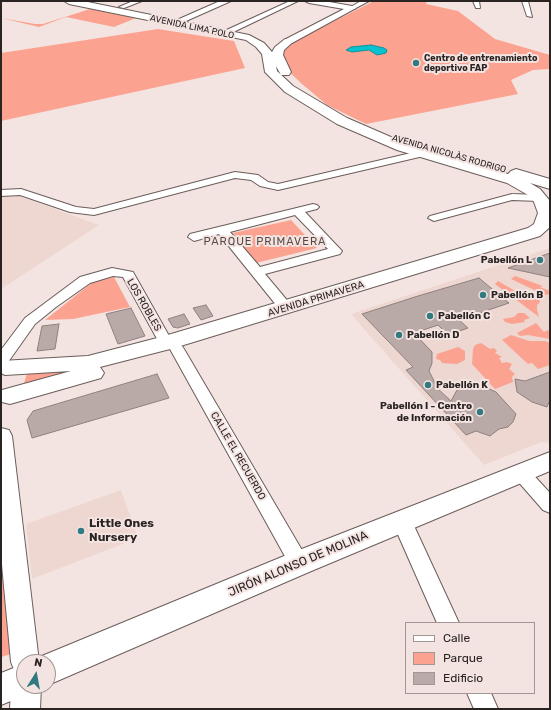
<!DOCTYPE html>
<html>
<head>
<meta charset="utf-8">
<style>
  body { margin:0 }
  #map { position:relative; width:551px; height:710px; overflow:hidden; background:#f4e4e1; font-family:Rubik,sans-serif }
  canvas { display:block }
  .frame { position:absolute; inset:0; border:2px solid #292322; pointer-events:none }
  .legend { position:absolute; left:405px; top:622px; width:130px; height:72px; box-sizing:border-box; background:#f4e4e1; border:1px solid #a39795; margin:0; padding:5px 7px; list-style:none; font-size:12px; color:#292322 }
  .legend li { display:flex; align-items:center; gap:8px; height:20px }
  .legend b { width:20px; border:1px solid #a39795 }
  .north { position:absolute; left:16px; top:654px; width:40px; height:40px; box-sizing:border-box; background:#f4e4e1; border:1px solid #a39795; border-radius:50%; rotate:11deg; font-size:11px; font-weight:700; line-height:16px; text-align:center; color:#292322 }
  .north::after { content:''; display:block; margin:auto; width:14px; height:18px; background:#317a80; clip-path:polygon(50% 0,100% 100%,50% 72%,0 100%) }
</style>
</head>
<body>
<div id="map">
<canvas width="551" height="710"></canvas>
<div class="frame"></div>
<ul class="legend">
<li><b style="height:5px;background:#fff"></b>Calle</li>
<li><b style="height:11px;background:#fba390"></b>Parque</li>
<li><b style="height:11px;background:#b9aaa7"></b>Edificio</li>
</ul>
<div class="north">N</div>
</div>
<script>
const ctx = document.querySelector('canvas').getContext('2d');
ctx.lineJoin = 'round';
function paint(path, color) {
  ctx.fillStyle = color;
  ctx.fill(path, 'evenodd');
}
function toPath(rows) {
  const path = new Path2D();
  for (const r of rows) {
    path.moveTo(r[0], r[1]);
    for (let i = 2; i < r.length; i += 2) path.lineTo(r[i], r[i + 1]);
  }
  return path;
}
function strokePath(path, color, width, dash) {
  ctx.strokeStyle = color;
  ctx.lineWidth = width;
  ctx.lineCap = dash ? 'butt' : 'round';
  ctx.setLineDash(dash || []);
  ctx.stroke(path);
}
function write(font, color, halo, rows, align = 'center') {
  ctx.font = font + ' Rubik,sans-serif';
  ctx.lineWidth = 4;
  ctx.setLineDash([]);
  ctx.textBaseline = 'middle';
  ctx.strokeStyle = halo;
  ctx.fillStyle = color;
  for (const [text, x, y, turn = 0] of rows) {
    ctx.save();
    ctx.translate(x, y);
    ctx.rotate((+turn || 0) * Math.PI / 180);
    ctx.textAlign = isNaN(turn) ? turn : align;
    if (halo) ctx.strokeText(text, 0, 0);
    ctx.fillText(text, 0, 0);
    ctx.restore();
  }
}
paint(toPath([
  [10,193,99,225,1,289,1,198],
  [550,248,550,443,541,442,484,465,351,314],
  [121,490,138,538,32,579,26,524]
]), '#eed6d1');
paint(toPath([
  [374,1,427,1,426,4,458,11,495,39,550,55,550,69,533,70,511,80,518,94,366,124,327,105,302,84,283,66,283,50,293,42],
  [90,9,136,18,114,27,66,17,39,27,1,18,35,24,43,24],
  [158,29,234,41,245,68,1,121,1,53],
  [291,220,317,248,256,263,233,233],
  [515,276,543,286,540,287,550,291,550,294,545,295,511,279],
  [114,277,130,307,73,319,45,320,94,281],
  [498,281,524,296,539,299,540,302,537,305,537,310,539,317,495,284],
  [518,313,524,313,530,318,524,320,525,322,512,324,505,322,503,319,514,317],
  [536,323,544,332,548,330,550,332,550,339,528,335,520,336,517,333],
  [511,335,529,341,545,341,550,343,550,365,538,369,532,363,528,364,502,340],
  [481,343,490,349,494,348,497,351,495,353,502,357,499,358,502,363,507,362,512,364,509,369,515,374,512,377,513,382,495,389,472,364,473,349,475,345],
  [458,347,465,351,465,360,457,364,442,363,440,360,436,359,437,354],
  [83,369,23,387,27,373],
  [1,517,11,654,1,657]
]), '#fba390');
const water = toPath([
  [371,45,384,48,387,50,386,53,377,55,369,50,352,52,346,50,351,47,371,45]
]);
paint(water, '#07c3d0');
strokePath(water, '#11939c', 1);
const building = toPath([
  [550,253,550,277,508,268,550,253],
  [479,278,509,303,459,320,468,328,448,335,438,325,414,333,432,352,432,363,429,371,438,389,451,401,457,390,464,386,471,384,483,386,496,392,516,414,513,422,508,427,499,429,490,436,476,431,466,435,406,370,413,367,362,314,418,296,479,278],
  [206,305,213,316,201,320,193,308,206,305],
  [131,308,145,336,118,344,106,314,131,308],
  [184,314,190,324,178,328,173,327,168,319,184,314],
  [59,324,55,349,37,351,42,326,59,324],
  [550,372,550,400,547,407,532,402,517,392,515,379,525,381,550,372],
  [157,374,169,398,32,438,27,420,33,411,157,374]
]);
paint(building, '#b9aaa7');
strokePath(building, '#8f817e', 1);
const minor = toPath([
  [133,1,142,1,124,8,119,7,133,1],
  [290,1,298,1,227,35,220,33,290,1],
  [361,1,369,1,354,9,349,8,361,1],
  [473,1,479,1,480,8,476,8,473,1],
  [522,1,528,1,532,17,527,16,522,1],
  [424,150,428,151,429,153,428,155,278,190,260,186,251,180,235,178,94,215,70,212,20,195,1,196,1,190,21,189,76,207,94,209,235,172,258,175,268,182,278,184,424,150],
  [512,194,539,195,545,198,539,201,512,200,434,221,428,218,430,216,512,194],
  [313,204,317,205,319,207,317,209,305,212,342,251,340,254,265,274,291,305,293,308,291,311,281,311,219,234,194,241,188,237,190,234,313,204],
  [295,215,328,249,260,267,230,232,295,215],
  [112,268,133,272,173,343,171,346,161,346,123,277,113,276,90,283,56,307,35,324,6,365,1,366,1,350,25,318,80,277,112,268],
  [177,344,182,346,184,349,306,557,309,563,306,569,299,572,292,569,170,349,172,346,177,344],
  [521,466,527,468,550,493,550,513,543,510,515,478,512,473,515,468,521,466],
  [402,513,409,515,459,623,437,623,392,521,395,515,402,513],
  [467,693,491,693,498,709,474,709,467,693]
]);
const tertiary = toPath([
  [220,1,231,1,177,25,174,26,170,23,220,1],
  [305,1,324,1,352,6,356,8,292,43,286,43,286,39,344,9,309,3,305,1],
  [1,428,9,430,12,436,39,662,24,662,24,686,41,686,40,709,10,709,11,686,16,676,20,674,15,672,11,662,1,554,1,428]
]);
const secondary = toPath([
  [550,452,550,471,309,572,48,685,48,662,35,662,37,658,289,554,550,452],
  [24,664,24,686,38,686,35,691,1,705,1,673,24,664]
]);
const primary = toPath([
  [64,1,83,1,249,35,264,43,272,52,275,47,285,39,293,39,294,41,284,50,283,55,291,72,289,75,281,75,276,66,277,71,293,86,347,118,407,144,508,174,511,171,516,169,550,179,550,189,530,183,540,189,550,201,550,227,540,236,174,348,100,367,104,373,101,378,10,404,2,402,2,390,71,371,5,375,1,373,1,361,88,356,161,337,528,228,534,224,538,213,534,202,528,195,507,183,397,150,337,124,285,92,265,72,262,54,256,47,246,40,69,4,64,1]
]);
strokePath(minor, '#6a5d5a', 2);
strokePath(tertiary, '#6a5d5a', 2);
strokePath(secondary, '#6a5d5a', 2);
strokePath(primary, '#6a5d5a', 2);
paint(minor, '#fff');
paint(tertiary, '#fff');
paint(secondary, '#fff');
paint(primary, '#fff');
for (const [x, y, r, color] of [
  [416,63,4,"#317a80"],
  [540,260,4,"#317a80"],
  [483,295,4,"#317a80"],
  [430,316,4,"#317a80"],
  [399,335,4,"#317a80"],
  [428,385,4,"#317a80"],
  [480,412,4,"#317a80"],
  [81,531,4,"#317a80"]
]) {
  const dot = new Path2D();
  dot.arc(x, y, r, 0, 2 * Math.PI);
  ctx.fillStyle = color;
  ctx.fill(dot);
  strokePath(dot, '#f4e4e1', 1.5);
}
write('9px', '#292322', '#f4e4e1', [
  ["AVENIDA LIMA POLO",192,27,12],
  ["AVENIDA NICOLÀS RODRIGO",449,154,16]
]);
write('bold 9px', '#292322', '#f4e4e1', [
  ["Centro de entrenamiento",424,58],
  ["deportivo FAP",424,68]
], 'left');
write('bold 10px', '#292322', '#f4e4e1', [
  ["Pabellón L",532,260,"right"],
  ["Pabellón B",491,295],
  ["Pabellón C",438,316],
  ["Pabellón D",407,335],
  ["Pabellón K",436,385],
  ["Pabellón I - Centro",472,406,"right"],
  ["de Información",472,418,"right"]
], 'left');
write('10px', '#292322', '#f4e4e1', [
  ["AVENIDA PRIMAVERA",316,299,-17],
  ["LOS ROBLES",144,305,60],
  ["CALLE EL RECUERDO",238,456,60]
]);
ctx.letterSpacing = '1px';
write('11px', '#554845', '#f4e4e1', [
  ["PARQUE PRIMAVERA",265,242]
]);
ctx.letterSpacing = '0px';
write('bold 12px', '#292322', '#f4e4e1', [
  ["Little Ones",89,524],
  ["Nursery",89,538]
], 'left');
write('12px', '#292322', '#f4e4e1', [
  ["JIRÓN ALONSO DE MOLINA",298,564,-23]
]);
</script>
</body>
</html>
